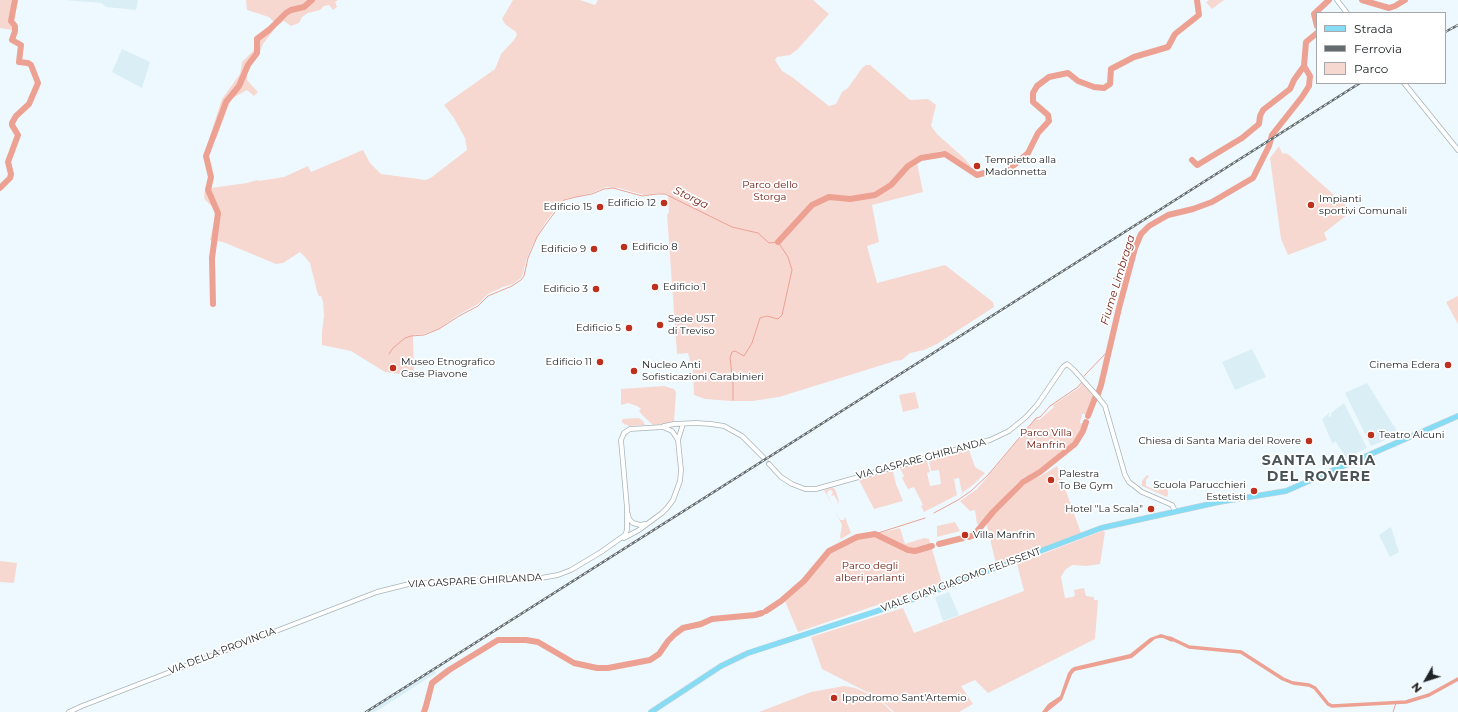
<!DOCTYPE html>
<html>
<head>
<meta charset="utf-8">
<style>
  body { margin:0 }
  #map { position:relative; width:1458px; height:712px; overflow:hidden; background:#edf9fe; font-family:Montserrat,sans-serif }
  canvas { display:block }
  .legend { position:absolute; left:1316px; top:12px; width:130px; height:72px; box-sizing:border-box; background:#fff; border:1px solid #a6a7a8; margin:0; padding:5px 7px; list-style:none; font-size:12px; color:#202426 }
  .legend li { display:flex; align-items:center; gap:8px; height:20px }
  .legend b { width:20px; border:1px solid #a6a7a8 }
  .north { position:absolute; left:1406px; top:660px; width:40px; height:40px; -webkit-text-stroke:3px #fff; paint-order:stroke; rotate:231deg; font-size:11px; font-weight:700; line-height:16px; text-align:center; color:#202426 }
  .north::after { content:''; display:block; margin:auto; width:14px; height:18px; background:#202426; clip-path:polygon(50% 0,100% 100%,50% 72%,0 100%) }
</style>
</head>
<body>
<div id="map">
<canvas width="1458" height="712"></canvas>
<ul class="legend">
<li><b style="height:5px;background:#86dcf4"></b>Strada</li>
<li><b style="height:5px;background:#656c6f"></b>Ferrovia</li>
<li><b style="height:11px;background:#f7d8d1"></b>Parco</li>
</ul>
<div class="north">N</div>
</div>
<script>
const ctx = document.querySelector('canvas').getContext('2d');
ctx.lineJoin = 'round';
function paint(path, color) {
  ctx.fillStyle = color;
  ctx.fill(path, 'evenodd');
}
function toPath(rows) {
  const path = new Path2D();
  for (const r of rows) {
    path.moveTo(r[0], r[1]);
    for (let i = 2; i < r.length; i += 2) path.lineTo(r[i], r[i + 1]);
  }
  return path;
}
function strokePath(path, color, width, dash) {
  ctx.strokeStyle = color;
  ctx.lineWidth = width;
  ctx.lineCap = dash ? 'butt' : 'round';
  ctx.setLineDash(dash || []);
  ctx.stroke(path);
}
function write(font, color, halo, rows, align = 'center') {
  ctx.font = font + ' Montserrat,sans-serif';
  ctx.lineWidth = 3.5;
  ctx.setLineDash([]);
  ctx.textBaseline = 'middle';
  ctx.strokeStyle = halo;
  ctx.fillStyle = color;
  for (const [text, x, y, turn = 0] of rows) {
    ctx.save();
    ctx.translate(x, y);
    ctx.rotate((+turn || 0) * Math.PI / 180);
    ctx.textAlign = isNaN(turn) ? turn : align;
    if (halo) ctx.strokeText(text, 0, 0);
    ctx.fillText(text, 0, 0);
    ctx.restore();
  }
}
paint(toPath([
  [65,0,138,0,136,10,106,7,102,3],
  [122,49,150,62,142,88,112,72],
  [1252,349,1266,377,1235,390,1222,362],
  [1367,383,1399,434,1371,446,1345,393],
  [1344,403,1367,448,1346,458,1336,442,1332,443,1322,419,1329,413,1330,414,1328,416,1330,417,1332,414,1331,413],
  [1391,527,1399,552,1390,557,1379,535],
  [949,592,959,615,943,621,935,597],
  [433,668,436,673,375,712,363,712]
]), '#daeef6');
paint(toPath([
  [0,0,18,0,12,30,0,28],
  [246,0,338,0,335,2,337,7,333,10,329,5,324,6,320,10,308,13,302,17,299,23,291,26,284,21,276,27,263,44,258,57,253,61,247,71,247,80,258,92,254,96,247,90,231,99,216,139,211,142,209,139,222,99,240,74,242,62,254,50,254,37,274,22,269,17,247,10],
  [513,0,580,0,595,5,598,0,813,0,829,14,798,49,790,55,777,57,775,60,782,71,792,77,829,106,836,104,842,92,848,88,862,68,866,65,870,65,910,100,928,99,936,105,931,126,938,135,964,158,974,170,950,154,942,151,923,155,908,163,911,166,917,163,923,192,872,205,879,242,867,246,877,283,945,265,993,302,994,307,937,344,924,350,910,353,902,360,895,361,779,397,753,401,731,401,705,399,694,395,693,372,688,353,677,354,667,214,669,213,668,194,658,193,644,195,619,188,606,187,592,193,565,199,561,202,545,223,532,246,526,261,522,277,513,284,503,287,488,294,478,304,458,315,439,329,423,334,413,335,414,374,399,374,385,372,351,351,322,345,322,332,324,315,323,302,321,296,319,296,317,291,310,263,305,257,300,252,283,263,276,264,223,242,210,240,215,217,214,208,205,200,204,196,205,189,207,190,208,187,211,188,247,183,257,180,259,181,284,177,308,166,311,172,363,150,370,163,381,174,426,180,432,177,467,150,465,138,454,118,444,105,495,69,501,54,514,40,517,35,516,32,505,24,502,19],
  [1209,0,1224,0,1212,9,1206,2],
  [1279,146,1282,153,1288,154,1352,211,1324,233,1327,240,1288,255,1281,239,1270,158],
  [1458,296,1458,324,1446,302],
  [1083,382,1094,395,1093,396,1094,398,1086,414,1082,414,1082,415,1080,422,1080,423,1084,424,1076,440,1042,469,1034,474,1025,477,1017,483,981,524,977,524,975,510,970,511,960,501,977,489,984,481,1036,418,1039,420,1054,407,1053,405,1079,388],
  [664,386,674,389,676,392,674,421,670,424,653,425,643,416,639,411,641,409,637,406,628,403,621,405,621,389],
  [915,392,919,408,903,412,899,395],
  [639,418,643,421,645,425,629,426,624,424,622,422,622,419],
  [969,450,975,467,985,473,974,484,962,493,959,478,954,479,957,495,924,512,921,506,923,505,914,487,908,489,902,478,904,476,900,468,927,461,930,472,927,473,930,486,941,484,939,470,931,471,929,461],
  [1057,466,1081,533,1032,552,996,564,986,522,1030,479,1041,476],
  [893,471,896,484,903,501,874,509,859,480],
  [1147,475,1149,476,1146,480,1146,486,1158,491,1162,487,1162,482,1167,484,1168,494,1167,497,1142,486,1142,481],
  [832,487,835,489,839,501,838,503,836,504,838,502,834,495,831,496,833,492,831,490,828,491,827,494,833,506,824,490],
  [834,509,840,520,844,520,845,517,851,533,841,539,840,537,842,525],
  [955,522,960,531,937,537,937,526],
  [900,528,905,544,924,538,929,539,942,583,798,632,785,601,806,580,828,553,832,550,859,538],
  [1102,531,1105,532,1100,564,1086,566,1072,565,1065,570,1061,577,1065,598,1073,597,1075,595,1074,590,1084,588,1086,596,1094,597,1094,600,1098,600,1095,639,988,693,975,680,961,686,973,704,959,712,894,712,885,704,869,693,822,669,811,637,903,608,914,633,1024,591,1017,564],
  [0,561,17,563,14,583,0,582],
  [844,686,855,688,869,694,885,705,892,712,759,712,811,692]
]), '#f7d8d1');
paint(toPath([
  [1161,634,1174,638,1172,642,1163,638,1159,638,1155,639,1132,658,1075,671,1072,674,1062,700,1047,712,1042,712,1048,704,1060,696,1068,673,1071,669,1074,667,1130,654,1150,638]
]), '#eda193');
strokePath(toPath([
  [389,354,393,348,405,338,411,336,424,335,439,329,459,316,478,306,488,296,512,286,521,280,524,276,528,258,537,237,546,224,564,200,576,197,592,194,604,189,613,188,642,196,657,194,665,194,732,227,758,233,769,243,778,242,788,257,792,270,782,315,778,319,767,316,760,318,752,343,744,356,735,351,732,352,730,358,733,384,733,400],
  [1084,376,1109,350],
  [934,513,958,500,971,491,988,475,1036,418,1040,417,1050,406,1078,387,1082,382],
  [875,534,925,518],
  [1393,712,1396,703]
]), '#eda193', 1);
strokePath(toPath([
  [1170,638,1189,647,1241,652,1283,679,1293,683,1309,685,1315,688,1328,704,1332,706,1406,702,1429,695,1458,679]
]), '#eda193', 3.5);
strokePath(toPath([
  [1362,0,1389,8,1395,6,1405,0],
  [1317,26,1314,14,1329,0],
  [1192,160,1197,165,1199,164,1242,138,1259,124,1260,116,1263,110,1290,89,1294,80,1304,66,1306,42,1317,33],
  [1013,166,1028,153,1038,133,1049,121,1048,115,1033,102,1033,93,1037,86,1049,77,1068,73,1078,81,1094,87,1104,88,1110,84,1111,69,1134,57,1168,47,1175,34,1199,15,1197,0],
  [0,188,10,178,11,174,8,162,18,135,12,125,12,123,16,116,29,104,38,83,31,65,28,63,19,62,21,45,12,40,15,31,15,26,11,21,15,0],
  [778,242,812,205,829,197,850,199,875,195,891,185,908,166,921,158,945,154,977,175,988,172,1002,173,1008,170],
  [213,304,212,258,218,213,208,190,211,177,206,156,226,102,239,86,248,65,257,53,257,39,269,30,286,13,291,10,304,7,312,0],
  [1098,394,1101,385,1119,308,1135,248,1141,234,1149,226,1168,215,1193,209,1212,202,1253,178,1269,146,1272,135,1302,97,1309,86,1310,76,1304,66],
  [1088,416,1095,398],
  [969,537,974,535,993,512,1023,482,1040,472,1075,444,1083,431,1086,422],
  [939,544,963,538],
  [766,611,781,601,804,581,829,551,857,537,875,534,908,550,915,551,932,546],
  [424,712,426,706,432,683,449,670,498,640,526,640,538,642,574,663,597,668,608,668,650,660,659,654,668,641,675,634,683,628,701,624,712,619,755,615,762,613]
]), '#eda193', 6);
strokePath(toPath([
  [763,457,769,464]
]), '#c4ced3', 4, [4, 2]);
const tertiary = toPath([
  [1337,0,1347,13],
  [1404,83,1458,150],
  [664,426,674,424,696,423,711,424,724,426,742,436,763,457],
  [769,464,781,477,792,484,805,489,816,489,990,440,1009,431,1026,417,1037,405,1063,367,1067,364,1073,369,1098,397,1105,406,1125,475,1129,482,1142,492,1172,505,1175,511],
  [628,514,629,519,633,523,640,525,645,524],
  [624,538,639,530,662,513,667,508,673,500,680,481,681,470,678,440,683,424],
  [69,712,82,706,377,592,409,584,425,583,541,578,558,575,571,570,601,552,625,535,627,530,627,508,621,440,624,433,630,429,663,427,672,431,678,440]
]);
const primary = toPath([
  [651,712,721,666,748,653,911,600,1101,528,1219,502,1286,491,1458,416]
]);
strokePath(tertiary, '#a9b4b8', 5.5);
strokePath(primary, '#d2d3d4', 6);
strokePath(tertiary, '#fff', 4);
strokePath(primary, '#86dcf4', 5);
const rail = toPath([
  [1445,32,1458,25],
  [366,712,1360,83]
]);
strokePath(rail, '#656c6f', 2.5);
strokePath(rail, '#fff', 1, [3]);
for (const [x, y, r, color] of [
  [977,166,4,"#bc301d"],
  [664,203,4,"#bc301d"],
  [1311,205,4,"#bc301d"],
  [600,207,4,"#bc301d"],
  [624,247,4,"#bc301d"],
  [594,249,4,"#bc301d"],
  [655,287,4,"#bc301d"],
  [596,289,4,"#bc301d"],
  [660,325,4,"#bc301d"],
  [629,328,4,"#bc301d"],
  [600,362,4,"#bc301d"],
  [1448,365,4,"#bc301d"],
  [393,368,4,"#bc301d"],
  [634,371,4,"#bc301d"],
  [1371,435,4,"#bc301d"],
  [1309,441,4,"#bc301d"],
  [1051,480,4,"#bc301d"],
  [1254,491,4,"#bc301d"],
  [1151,509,4,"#bc301d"],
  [965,535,4,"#bc301d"],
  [834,698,4,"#bc301d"]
]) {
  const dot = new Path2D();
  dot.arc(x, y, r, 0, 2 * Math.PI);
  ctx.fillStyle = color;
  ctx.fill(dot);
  strokePath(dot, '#fff', 1.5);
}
write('10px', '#202426', '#fff', [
  ["Tempietto alla",985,160],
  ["Madonnetta",985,172],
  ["Impianti",1319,199],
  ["sportivi Comunali",1319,211],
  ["Edificio 12",656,203,"right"],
  ["Edificio 15",592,207,"right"],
  ["Edificio 8",632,247],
  ["Edificio 9",586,249,"right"],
  ["Edificio 1",663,287],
  ["Edificio 3",588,289,"right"],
  ["Sede UST",668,319],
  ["di Treviso",668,331],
  ["Edificio 5",621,328,"right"],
  ["Museo Etnografico",401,362],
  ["Case Piavone",401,374],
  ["Edificio 11",592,362,"right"],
  ["Nucleo Anti",642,365],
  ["Sofisticazioni Carabinieri",642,377],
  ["Cinema Edera",1440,365,"right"],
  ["Teatro Alcuni",1379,435],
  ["Chiesa di Santa Maria del Rovere",1301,441,"right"],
  ["Palestra",1059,474],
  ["To Be Gym",1059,486],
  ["Scuola Parucchieri",1246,485,"right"],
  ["Estetisti",1246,497,"right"],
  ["Hotel \"La Scala\"",1143,509,"right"],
  ["Villa Manfrin",973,535],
  ["Ippodromo Sant'Artemio",842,698]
], 'left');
write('10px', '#6d160b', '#fff', [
  ["Parco dello",770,185],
  ["Storga",770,197],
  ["Parco Villa",1046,433],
  ["Manfrin",1046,445],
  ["Parco degli",870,566],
  ["alberi parlanti",870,578]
]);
write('10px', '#202426', '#fff', [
  ["VIA GASPARE GHIRLANDA",921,459,-15],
  ["VIALE GIAN GIACOMO FELISSENT",961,580,-20],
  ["VIA GASPARE GHIRLANDA",475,581,-3],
  ["VIA DELLA PROVINCIA",222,651,-21]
]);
write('italic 11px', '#751e13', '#fff', [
  ["Storga",691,198,26],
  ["Fiume Limbraga",1118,280,-73]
]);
ctx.letterSpacing = '1px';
write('bold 14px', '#4a5457', '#fff', [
  ["SANTA MARIA",1319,461],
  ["DEL ROVERE",1319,477]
]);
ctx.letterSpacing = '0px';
</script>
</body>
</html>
